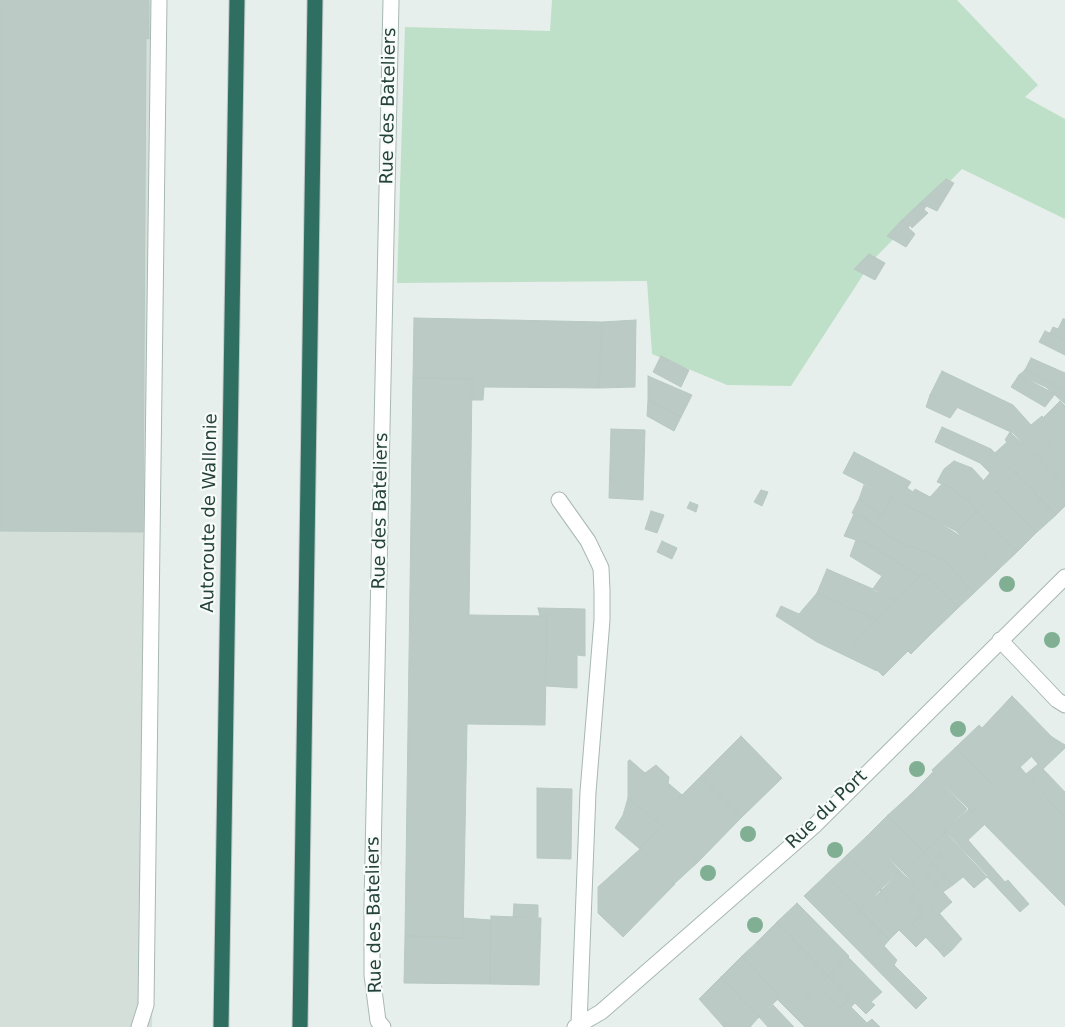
<!DOCTYPE html>
<html>
<head>
<meta charset="utf-8">
<style>
  body { margin:0 }
  canvas { display:block; background:#e6efeb }
</style>
</head>
<body>
<canvas width="1065" height="1027"></canvas>
<script>
const ctx = document.querySelector('canvas').getContext('2d');
ctx.lineJoin = 'round';
function paint(path, color) {
  ctx.fillStyle = color;
  ctx.fill(path, 'evenodd');
}
function toPath(rows) {
  const path = new Path2D();
  for (const r of rows) {
    path.moveTo(r[0], r[1]);
    for (let i = 2; i < r.length; i += 2) path.lineTo(r[i], r[i + 1]);
  }
  return path;
}
function strokePath(path, color, width, dash) {
  ctx.strokeStyle = color;
  ctx.lineWidth = width;
  ctx.lineCap = dash ? 'butt' : 'round';
  ctx.setLineDash(dash || []);
  ctx.stroke(path);
}
function write(font, color, halo, rows, align = 'center') {
  ctx.font = font + ' "DejaVu Sans",sans-serif';
  ctx.lineWidth = 4.5;
  ctx.setLineDash([]);
  ctx.textBaseline = 'middle';
  ctx.strokeStyle = halo;
  ctx.fillStyle = color;
  for (const [text, x, y, turn = 0] of rows) {
    ctx.save();
    ctx.translate(x, y);
    ctx.rotate((+turn || 0) * Math.PI / 180);
    ctx.textAlign = isNaN(turn) ? turn : align;
    if (halo) ctx.strokeText(text, 0, 0);
    ctx.fillText(text, 0, 0);
    ctx.restore();
  }
}
paint(toPath([
  [0,0,166,0,152,1027,0,1027]
]), '#d4dfda');
paint(toPath([
  [552,0,957,0,1038,85,1025,97,1065,119,1065,219,962,169,872,261,791,386,727,385,652,354,647,281,397,283,405,27,550,31]
]), '#bfe0c8');
const building = toPath([
  [0,0,149,0,149,39,146,38,143,532,0,531,0,0],
  [946,179,954,183,937,211,920,203,946,179],
  [920,203,926,206,924,210,928,213,912,228,910,225,908,228,901,221,920,203],
  [901,221,915,234,906,247,887,236,901,221],
  [869,254,885,263,875,280,854,269,869,254],
  [414,318,602,322,599,388,484,387,483,400,471,400,472,379,413,378,414,318],
  [1063,319,1065,319,1065,340,1050,333,1053,327,1058,329,1063,319],
  [636,320,635,387,599,388,602,322,636,320],
  [1045,331,1065,340,1065,355,1039,342,1045,331],
  [661,356,689,370,681,387,653,372,661,356],
  [1031,358,1065,373,1065,390,1025,370,1031,358],
  [1025,370,1065,390,1065,404,1046,387,1019,375,1025,370],
  [942,371,1013,405,1031,425,1042,416,1059,434,1034,456,1013,433,930,395,942,371],
  [1019,375,1055,394,1045,407,1011,387,1019,375],
  [648,376,692,395,681,417,648,400,648,376],
  [413,378,472,379,469,615,547,616,545,725,467,724,463,938,405,936,413,378],
  [930,395,957,408,950,418,926,407,930,395],
  [648,400,681,417,674,431,647,416,648,400],
  [1060,401,1065,406,1065,428,1059,434,1044,417,1060,401],
  [942,427,991,449,1016,473,996,494,984,480,990,473,980,463,935,442,942,427],
  [1065,428,1065,486,1036,455,1065,428],
  [611,429,645,430,643,500,609,498,611,429],
  [1010,432,1034,456,1016,473,995,453,1007,442,1005,440,1010,432],
  [854,452,911,482,907,488,913,492,915,489,930,497,942,484,950,487,962,498,964,496,977,511,956,531,843,473,854,452],
  [1036,455,1065,486,1065,506,1056,515,1016,473,1036,455],
  [954,461,972,468,996,494,977,511,964,496,962,498,950,487,937,482,944,469,954,461],
  [1016,473,1056,515,1036,533,997,492,1016,473],
  [864,485,891,498,883,516,859,499,864,485],
  [761,490,768,492,762,506,754,502,761,490],
  [997,492,1036,533,1017,552,977,511,997,492],
  [891,498,933,519,962,537,939,558,919,549,909,546,908,547,887,535,888,534,867,520,852,513,859,499,883,516,891,498],
  [690,502,698,505,696,512,687,508,690,502],
  [651,511,664,515,657,533,645,529,651,511],
  [977,511,1017,552,998,570,956,531,977,511],
  [854,514,867,520,888,534,887,535,908,547,909,546,919,549,939,558,920,577,871,545,844,536,854,514],
  [962,537,998,570,974,593,941,557,962,537],
  [856,540,871,545,920,577,896,601,872,590,882,576,850,556,856,540],
  [662,541,677,548,672,559,657,552,662,541],
  [941,557,974,593,958,608,924,573,941,557],
  [827,569,873,589,896,601,877,620,833,600,817,593,827,569],
  [924,573,958,608,931,634,897,600,924,573],
  [817,593,877,620,852,645,877,671,817,642,776,616,781,606,799,614,817,593],
  [897,600,931,634,911,654,877,620,897,600],
  [538,608,585,609,585,656,577,655,577,688,546,686,547,616,540,616,538,608],
  [877,620,908,651,883,676,852,645,877,620],
  [1012,696,1052,737,997,789,955,748,979,725,982,728,1012,696],
  [741,736,782,778,741,818,701,776,741,736],
  [1052,737,1065,745,1065,748,1043,769,1065,792,1065,818,1026,774,1038,764,1031,756,1052,737],
  [955,748,997,789,972,812,932,773,934,773,932,770,955,748],
  [630,760,645,773,656,765,669,777,668,783,682,795,656,821,628,798,628,761,630,760],
  [1020,767,1065,818,1065,906,972,812,1020,767],
  [932,773,967,809,944,831,910,795,932,773],
  [701,776,741,818,698,862,656,821,701,776],
  [537,788,572,789,571,859,537,858,537,788],
  [910,795,946,832,924,853,888,815,910,795],
  [628,798,662,826,640,849,615,828,623,815,628,798],
  [969,809,984,825,968,840,1005,882,1008,880,1029,904,1020,912,944,831,969,809],
  [888,815,924,853,904,873,866,837,888,815],
  [662,826,698,862,674,884,640,849,662,826],
  [946,832,988,876,974,888,941,854,932,863,924,853,946,832],
  [866,837,900,871,882,890,847,855,866,837],
  [640,849,675,884,623,937,598,913,598,887,640,849],
  [924,853,932,863,924,871,952,902,940,913,904,873,924,853],
  [941,854,963,877,953,885,932,863,941,854],
  [847,855,882,890,860,910,826,875,847,855],
  [932,863,953,885,943,892,924,871,932,863],
  [900,871,918,889,909,897,925,912,912,923,880,890,900,871],
  [826,875,860,910,839,931,804,896,826,875],
  [918,889,962,939,951,951,944,945,938,950,912,923,925,912,909,897,918,889],
  [880,890,926,937,916,947,899,930,889,940,860,910,880,890],
  [797,903,849,956,828,976,777,922,797,903],
  [514,904,538,905,538,917,513,917,514,904],
  [860,910,889,940,884,946,897,960,894,965,927,998,916,1009,839,931,860,910],
  [491,916,541,918,539,985,490,984,491,916],
  [463,918,491,920,490,984,404,983,405,936,463,938,463,918],
  [777,922,828,976,808,996,757,942,777,922],
  [757,942,795,983,780,997,742,956,757,942],
  [944,945,951,951,944,957,938,950,944,945],
  [742,956,780,997,759,1017,721,977,742,956],
  [848,957,882,992,871,1002,875,1005,866,1014,855,1003,851,1007,867,1023,872,1019,880,1027,839,1027,808,996,818,986,840,1008,849,998,828,976,848,957],
  [828,976,849,998,840,1008,818,986,828,976],
  [721,977,759,1017,750,1027,724,1027,699,999,721,977],
  [795,983,839,1026,838,1027,805,1027,778,1000,795,983],
  [773,1005,794,1027,768,1027,759,1017,773,1005]
]);
paint(building, '#bbcac4');
strokePath(building, '#b8c9c2', 1);
const minor = toPath([
  [559,500,588,541,601,568,602,591,602,620,588,792,579,1024],
  [1000,640,1057,700,1065,705],
  [139,1027,146,1005,159,0],
  [383,1027,378,1021,372,975,372,904,391,0],
  [575,1027,601,1012,815,825,1065,577]
]);
const highway = toPath([
  [221,1027,237,0],
  [300,1027,315,0]
]);
strokePath(minor, '#a8b8b2', 17);
strokePath(highway, '#c2cac8', 17);
strokePath(minor, '#fff', 15);
strokePath(highway, '#2f6f62', 15);
ctx.fillStyle = '#80af93';
for (const [x, y] of [
  [1007,584],
  [1052,640],
  [958,729],
  [917,769],
  [748,834],
  [835,850],
  [708,873],
  [755,925]
]) {
  ctx.beginPath();
  ctx.arc(x, y, 8, 0, 2 * Math.PI);
  ctx.fill();
}
write('18px', '#24423a', '#f7fbf9', [
  ["Rue des Bateliers",389,106,-89],
  ["Rue des Bateliers",381,511,-89],
  ["Autoroute de Wallonie",210,513,-89],
  ["Rue du Port",827,810,-44],
  ["Rue des Bateliers",375,915,-91]
]);
</script>
</body>
</html>
